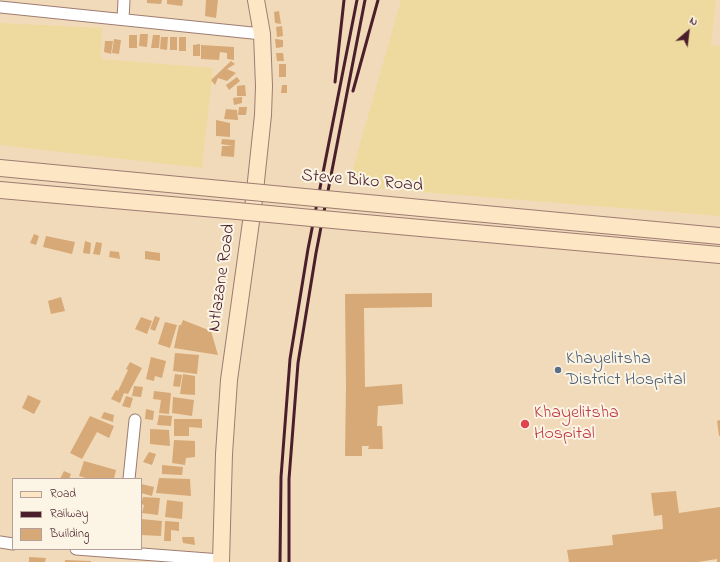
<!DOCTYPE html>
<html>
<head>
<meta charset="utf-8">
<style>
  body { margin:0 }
  #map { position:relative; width:720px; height:562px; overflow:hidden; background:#f1daba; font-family:"Indie Flower",sans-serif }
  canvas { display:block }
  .legend { position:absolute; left:12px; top:478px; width:130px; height:72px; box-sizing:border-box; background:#fcf5e5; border:1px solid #b59f9b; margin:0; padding:5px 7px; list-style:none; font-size:12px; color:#4a1f2b }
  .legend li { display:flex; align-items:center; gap:8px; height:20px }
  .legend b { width:20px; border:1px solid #b59f9b }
  .north { position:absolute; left:668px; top:12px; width:40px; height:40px; -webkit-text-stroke:3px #fcf5e5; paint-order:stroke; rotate:28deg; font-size:11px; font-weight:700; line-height:16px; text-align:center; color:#4a1f2b }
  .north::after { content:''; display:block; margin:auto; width:14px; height:18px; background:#4a1f2b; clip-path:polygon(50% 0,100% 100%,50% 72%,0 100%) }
</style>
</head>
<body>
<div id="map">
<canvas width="720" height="562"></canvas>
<ul class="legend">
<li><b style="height:5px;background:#fce6c4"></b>Road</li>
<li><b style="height:5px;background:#4a1f2b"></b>Railway</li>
<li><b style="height:11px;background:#d7a976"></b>Building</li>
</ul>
<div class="north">N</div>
</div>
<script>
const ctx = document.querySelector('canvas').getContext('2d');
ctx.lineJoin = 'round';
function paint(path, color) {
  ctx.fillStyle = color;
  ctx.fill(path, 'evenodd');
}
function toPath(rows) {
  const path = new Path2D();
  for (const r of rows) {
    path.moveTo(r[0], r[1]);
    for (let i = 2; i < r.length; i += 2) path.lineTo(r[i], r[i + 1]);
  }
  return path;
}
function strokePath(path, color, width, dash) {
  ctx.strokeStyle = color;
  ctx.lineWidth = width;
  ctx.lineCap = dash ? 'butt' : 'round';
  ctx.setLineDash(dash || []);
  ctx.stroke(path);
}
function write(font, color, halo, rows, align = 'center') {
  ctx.font = font + ' "Indie Flower",sans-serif';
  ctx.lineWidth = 4;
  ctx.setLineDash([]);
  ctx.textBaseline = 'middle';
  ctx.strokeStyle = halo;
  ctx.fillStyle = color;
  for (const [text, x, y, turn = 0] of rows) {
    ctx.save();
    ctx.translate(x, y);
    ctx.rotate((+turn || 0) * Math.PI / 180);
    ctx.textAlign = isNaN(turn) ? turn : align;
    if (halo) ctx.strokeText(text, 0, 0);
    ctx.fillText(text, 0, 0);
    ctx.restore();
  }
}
paint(toPath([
  [401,0,716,0,711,45,720,46,720,216,348,186],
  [0,23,102,28,101,59,213,68,202,168,0,145]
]), '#eeda9e');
paint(toPath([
  [147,0,162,0,161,4,147,3],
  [167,0,183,0,182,6,167,4],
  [206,0,218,0,216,18,205,16],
  [279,11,281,24,275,23,274,12],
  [282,26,283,36,277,37,276,27],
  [140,34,148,34,147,47,139,46],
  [129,35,137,35,137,48,129,48],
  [153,35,160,35,159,48,151,48],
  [161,37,168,37,167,50,160,49],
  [170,37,177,37,177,50,170,50],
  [179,37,186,37,186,51,179,51],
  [114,39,121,40,119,54,112,53],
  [275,39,283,40,283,47,276,48],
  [105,41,113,41,111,54,104,52],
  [200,44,200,56,193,56,193,45],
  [201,45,234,47,234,60,227,59,227,53,220,52,219,60,201,59],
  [276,53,283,53,284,61,277,61],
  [231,61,235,64,227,69,236,73,227,81,218,78,215,85,211,80],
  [279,64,286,64,286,77,279,77],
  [237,77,240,81,229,90,226,85],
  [245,85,246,96,237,96,237,86],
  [282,85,287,85,287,93,281,93],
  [242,97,242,103,234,105,233,98],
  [239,107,247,107,246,115,238,115],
  [226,109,237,110,238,120,224,119],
  [216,120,230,123,230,137,216,136],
  [222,139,235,140,234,157,221,156,222,146,233,146,221,144],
  [34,234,39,236,36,245,30,243],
  [46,236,75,242,72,254,43,247],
  [85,241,91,243,90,254,83,253],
  [96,242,102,243,100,255,93,254],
  [110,251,119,252,120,259,109,257],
  [145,251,160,253,160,261,145,259],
  [432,293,432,307,364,308,365,387,402,384,403,404,378,406,377,426,382,426,383,449,368,449,369,446,362,446,362,456,345,456,346,386,345,294],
  [61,297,65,311,51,314,48,301],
  [155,316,160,318,155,331,150,329],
  [141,317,152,321,147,334,135,329],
  [183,320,211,331,218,355,174,348,179,325,181,325],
  [165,322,177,325,170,348,158,344],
  [175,353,199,355,197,374,173,371],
  [151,357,166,361,162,378,155,376,154,381,146,379],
  [130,362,142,368,128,394,124,393,120,403,111,399,116,390,118,391,128,370,126,369],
  [175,374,182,375,180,387,173,386],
  [183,374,195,376,195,395,180,394],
  [134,386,143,387,141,397,132,396],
  [154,391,171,393,169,414,159,413,161,400,153,399],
  [28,395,41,401,34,414,22,408],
  [126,396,133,398,130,408,122,406],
  [173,397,194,400,192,416,172,413],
  [146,409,154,411,153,420,145,419],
  [104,412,114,415,113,422,101,418],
  [159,415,172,416,171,426,157,425],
  [90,416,114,426,109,438,97,432,82,459,70,453],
  [174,419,202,419,202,428,189,427,189,436,174,436],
  [720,420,720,436,719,436,717,421],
  [150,429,169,430,170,446,150,444],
  [174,440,195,441,195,457,186,458,185,465,172,463],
  [149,452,156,454,152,465,143,462],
  [84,461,116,470,114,479,89,479,79,476],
  [162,465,183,467,182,475,162,474],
  [64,471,71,474,69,479,60,479],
  [159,478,190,479,191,496,156,493],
  [141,484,154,487,152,496,141,493],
  [676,491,679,513,720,507,720,562,717,562,717,559,698,562,569,562,567,550,613,545,612,535,663,529,662,515,654,516,651,493],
  [143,497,160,498,158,515,142,513,144,505,141,504],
  [167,500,183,502,182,519,165,517],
  [141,519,162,521,161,536,141,535],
  [165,521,179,522,179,531,171,530,171,541,164,541],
  [182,537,194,537,195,545,183,543],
  [29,557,46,558,45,562,29,562],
  [65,560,91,561,91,562,65,562]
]), '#d7a976');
const street = toPath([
  [0,7,262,34],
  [123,19,124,0],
  [129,479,135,420],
  [0,542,13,544],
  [76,549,221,560]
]);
const secondary = toPath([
  [0,168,221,189],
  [0,190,216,209],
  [357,202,720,236],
  [354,222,720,255],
  [221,562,224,454,229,380,254,200,263,115,264,86,262,34,256,0]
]);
strokePath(street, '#9e7c72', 13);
strokePath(secondary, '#9e7c72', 18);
strokePath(street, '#fff', 11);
strokePath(secondary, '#fce6c4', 16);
strokePath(toPath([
  [335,82,344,0],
  [353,91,378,0],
  [280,562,281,477,290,359,308,249,357,0],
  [289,562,289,479,298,363,316,253,365,0]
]), '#4a1f2b', 3);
const secondaryBridge = toPath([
  [221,189,357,202],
  [216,209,354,222]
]);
strokePath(secondaryBridge, '#9e7c72', 18, []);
strokePath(secondaryBridge, '#fce6c4', 16);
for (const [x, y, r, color] of [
  [558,370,4,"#5c6f8a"],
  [525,424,5,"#e0444e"]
]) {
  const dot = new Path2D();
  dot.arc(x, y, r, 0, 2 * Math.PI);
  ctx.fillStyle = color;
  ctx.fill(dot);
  strokePath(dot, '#fcf5e5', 1.5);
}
write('18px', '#4a1f2b', '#fcf5e5', [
  ["Steve Biko Road",362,182,5],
  ["Ntlazane Road",223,278,-82]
]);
write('18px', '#4e5e75', '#fcf5e5', [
  ["Khayelitsha",566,360],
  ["District Hospital",566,381]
], 'left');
write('18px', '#be3a42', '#fcf5e5', [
  ["Khayelitsha",534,414],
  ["Hospital",534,435]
], 'left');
</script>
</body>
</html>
